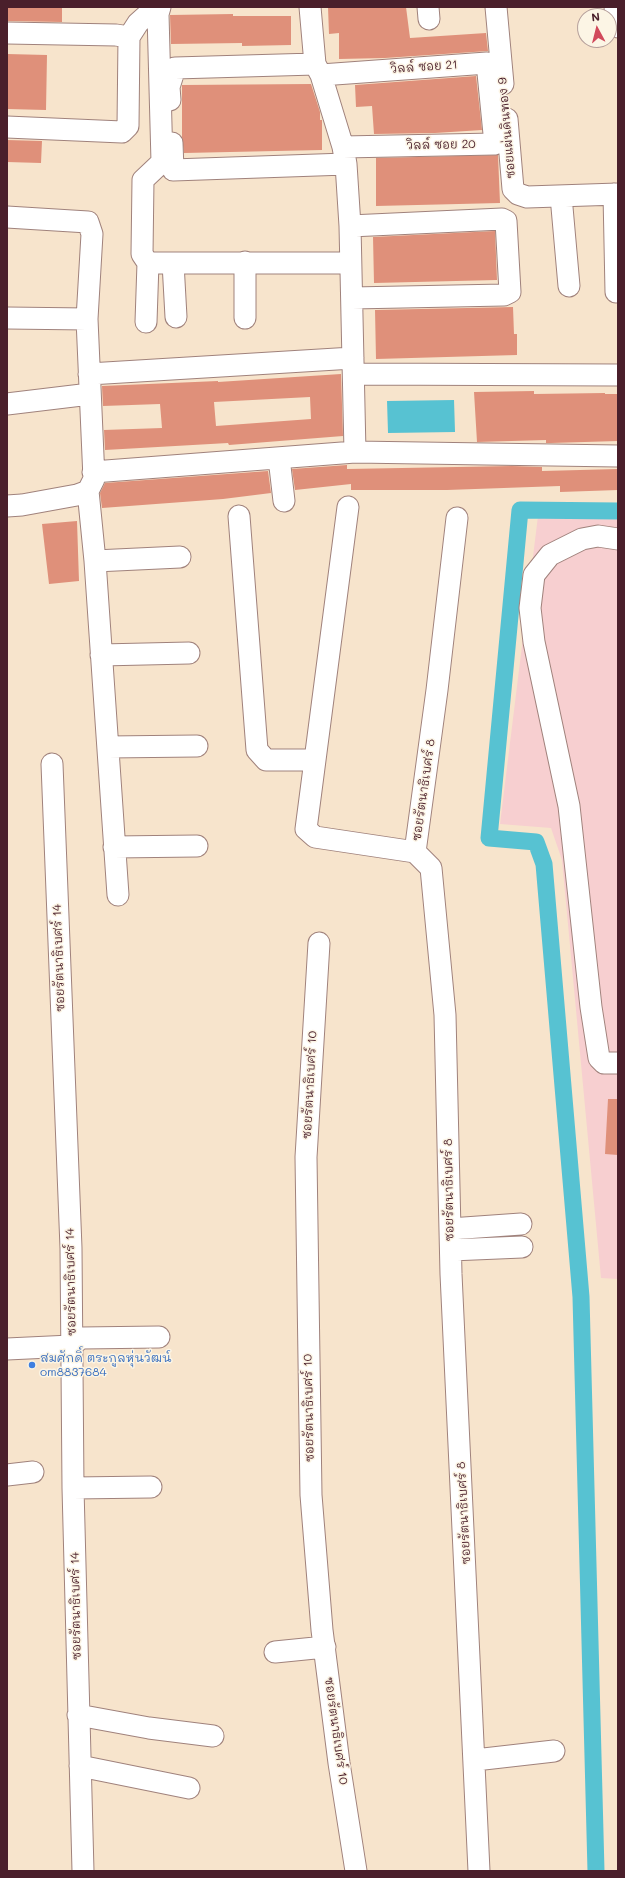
<!DOCTYPE html>
<html>
<head>
<meta charset="utf-8">
<style>
  body { margin:0 }
  #map { position:relative; width:625px; height:1878px; overflow:hidden; background:#f7e4cc; font-family:Mali,sans-serif }
  canvas { display:block }
  .frame { position:absolute; inset:0; border:8px solid #4a1f2b; pointer-events:none }
  .north { position:absolute; left:577px; top:8px; width:40px; height:40px; box-sizing:border-box; background:#fcf5e5; border:1px solid #b59f9b; border-radius:50%; rotate:353deg; font-size:11px; font-weight:700; line-height:16px; text-align:center; color:#4a1f2b }
  .north::after { content:''; display:block; margin:auto; width:14px; height:18px; background:#d1495b; clip-path:polygon(50% 0,100% 100%,50% 72%,0 100%) }
</style>
</head>
<body>
<div id="map">
<canvas width="625" height="1878"></canvas>
<div class="frame"></div>
<div class="north">N</div>
</div>
<script>
const ctx = document.querySelector('canvas').getContext('2d');
ctx.lineJoin = 'round';
function paint(path, color) {
  ctx.fillStyle = color;
  ctx.fill(path, 'evenodd');
}
function toPath(rows) {
  const path = new Path2D();
  for (const r of rows) {
    path.moveTo(r[0], r[1]);
    for (let i = 2; i < r.length; i += 2) path.lineTo(r[i], r[i + 1]);
  }
  return path;
}
function strokePath(path, color, width, dash) {
  ctx.strokeStyle = color;
  ctx.lineWidth = width;
  ctx.lineCap = dash ? 'butt' : 'round';
  ctx.setLineDash(dash || []);
  ctx.stroke(path);
}
function write(font, color, halo, rows, align = 'center') {
  ctx.font = font + ' Mali,"Playpen Sans Thai",sans-serif';
  ctx.lineWidth = 3;
  ctx.setLineDash([]);
  ctx.textBaseline = 'middle';
  ctx.strokeStyle = halo;
  ctx.fillStyle = color;
  for (const [text, x, y, turn = 0] of rows) {
    ctx.save();
    ctx.translate(x, y);
    ctx.rotate((+turn || 0) * Math.PI / 180);
    ctx.textAlign = isNaN(turn) ? turn : align;
    if (halo) ctx.strokeText(text, 0, 0);
    ctx.fillText(text, 0, 0);
    ctx.restore();
  }
}
paint(toPath([
  [538,516,618,519,618,1279,601,1278,562,860,551,828,500,824]
]), '#f7cfd0');
paint(toPath([
  [454,400,455,432,388,433,387,401]
]), '#57c2d2');
strokePath(toPath([
  [596,1871,581,1297,544,864,536,842,489,838,520,510,618,511]
]), '#57c2d2', 17);
paint(toPath([
  [7,7,62,7,62,22,7,21],
  [328,7,406,7,410,38,486,33,488,51,385,58,339,59,339,33,329,34],
  [233,14,233,16,291,16,291,45,242,46,242,43,171,44,170,15],
  [7,54,47,55,46,110,7,109],
  [476,76,482,130,435,133,374,134,372,106,356,107,355,85],
  [311,84,320,112,320,120,322,120,322,150,184,153,182,137,182,85],
  [7,140,42,141,41,163,7,162],
  [498,155,500,203,376,206,376,158],
  [495,231,497,280,374,283,373,237],
  [513,307,514,334,517,334,517,355,376,359,375,310],
  [341,374,343,436,229,445,228,443,105,450,104,430,162,428,160,404,103,406,102,386,218,381,218,382],
  [310,397,311,419,216,426,214,402],
  [534,391,534,394,605,393,605,394,618,394,618,441,551,443,546,443,546,440,477,442,474,392],
  [347,465,347,469,512,466,542,467,542,471,618,469,618,490,560,492,560,486,447,490,351,490,351,484,295,490,292,469],
  [268,471,271,493,223,499,102,508,100,493,105,483],
  [77,521,79,581,49,584,42,524],
  [608,1099,618,1099,618,1155,605,1154]
]), '#df907a');
const minor = toPath([
  [160,7,158,14,162,162,143,180,142,254,148,263,343,263],
  [310,7,315,64,321,75,343,147,346,164,350,226,355,452],
  [428,7,429,19],
  [496,7,503,84],
  [615,7,618,27],
  [7,33,116,35,129,37],
  [321,75,487,63,495,144,343,147],
  [170,100,169,87,175,68,315,64],
  [507,119,513,189,518,194,527,197,618,194],
  [7,127,122,132,128,126,129,37,138,23,156,7],
  [172,143,173,170,346,164],
  [614,194,616,292],
  [561,196,569,286],
  [7,217,88,222,92,234,87,319,94,479,88,491,95,561,118,895],
  [350,226,502,219,506,221,510,292,504,295,352,298],
  [173,263,176,317],
  [7,318,87,319],
  [245,318,245,262],
  [146,322,148,263],
  [89,374,353,358],
  [354,374,618,375],
  [7,404,90,394],
  [279,458,284,501],
  [93,472,355,452,618,456],
  [7,506,22,505,77,495,88,491],
  [348,507,306,829,315,837,415,852],
  [239,516,257,750,266,760,314,760],
  [457,518,437,690,415,852,431,868,445,1015,451,1274,479,1871],
  [618,539,598,536,582,539,550,555,534,575,530,608,534,642,569,806,591,1007,599,1058,604,1063,618,1063],
  [95,561,180,557],
  [101,655,189,653],
  [108,747,197,746],
  [52,764,71,1248,73,1488,83,1871],
  [114,847,197,846],
  [319,943,306,1157,311,1495,322,1630,339,1763,356,1871],
  [450,1229,521,1224],
  [451,1250,522,1247],
  [7,1349,71,1346,81,1338,159,1337],
  [7,1475,33,1472],
  [73,1488,151,1487],
  [275,1652,325,1647],
  [78,1715,149,1728,213,1736],
  [475,1760,554,1751],
  [80,1766,189,1788]
]);
strokePath(minor, '#a0827c', 23);
strokePath(minor, '#fff', 21);
for (const [x, y, r, color] of [
  [32,1365,4,"#3f7fe0"]
]) {
  const dot = new Path2D();
  dot.arc(x, y, r, 0, 2 * Math.PI);
  ctx.fillStyle = color;
  ctx.fill(dot);
  strokePath(dot, '#fcf5e5', 1.5);
}
write('12px', '#4a1f2b', '#fcf5e5', [
  ["วิลล์ ซอย 21",424,67,-4],
  ["ซอยแผ่นดินทอง 9",507,128,-95],
  ["วิลล์ ซอย 20",441,145,-1],
  ["ซอยรัตนาธิเบศร์ 8",424,790,-82],
  ["ซอยรัตนาธิเบศร์ 14",59,958,-92],
  ["ซอยรัตนาธิเบศร์ 10",310,1085,-87],
  ["ซอยรัตนาธิเบศร์ 8",449,1190,-91],
  ["ซอยรัตนาธิเบศร์ 14",71,1282,-91],
  ["ซอยรัตนาธิเบศร์ 10",309,1408,-91],
  ["ซอยรัตนาธิเบศร์ 8",464,1513,-93],
  ["ซอยรัตนาธิเบศร์ 14",76,1606,-91],
  ["ซอยรัตนาธิเบศร์ 10",336,1731,82]
]);
write('12px', '#366cbe', '#fcf5e5', [
  ["สมศักดิ์ ตระกูลหุ่นวัฒน์",40,1358],
  ["om8837684",40,1372]
], 'left');
</script>
</body>
</html>
